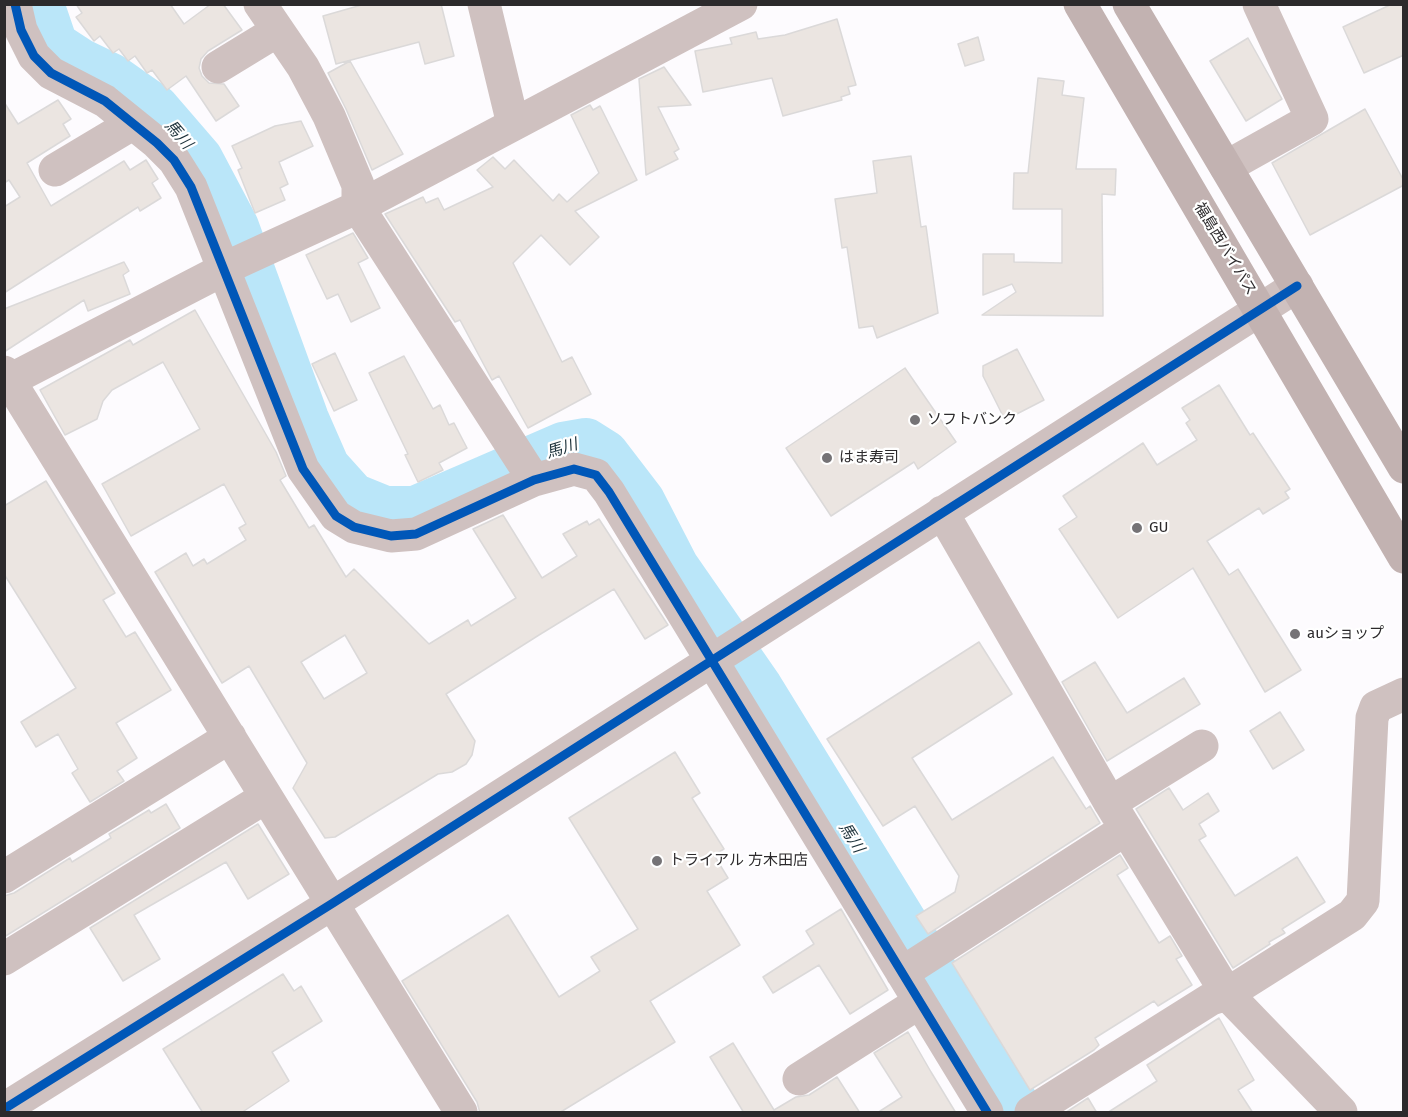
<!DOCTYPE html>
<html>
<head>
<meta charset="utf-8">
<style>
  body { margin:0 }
  #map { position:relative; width:1408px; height:1117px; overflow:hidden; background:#fdfbfe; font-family:"Fira Sans",sans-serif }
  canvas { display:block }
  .frame { position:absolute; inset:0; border:6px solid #2c2a2c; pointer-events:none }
</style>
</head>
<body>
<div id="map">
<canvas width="1408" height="1117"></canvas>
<div class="frame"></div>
</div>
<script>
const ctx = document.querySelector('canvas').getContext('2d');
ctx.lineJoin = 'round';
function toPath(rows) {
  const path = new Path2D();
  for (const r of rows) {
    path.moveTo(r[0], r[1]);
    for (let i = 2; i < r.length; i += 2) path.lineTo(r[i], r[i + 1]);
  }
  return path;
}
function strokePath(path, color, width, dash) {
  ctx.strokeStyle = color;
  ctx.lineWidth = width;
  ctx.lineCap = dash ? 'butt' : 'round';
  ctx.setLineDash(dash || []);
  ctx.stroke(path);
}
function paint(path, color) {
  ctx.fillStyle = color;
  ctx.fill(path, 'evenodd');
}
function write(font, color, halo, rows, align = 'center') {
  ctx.font = font + ' "Fira Sans","Noto Sans JP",sans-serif';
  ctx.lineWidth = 4.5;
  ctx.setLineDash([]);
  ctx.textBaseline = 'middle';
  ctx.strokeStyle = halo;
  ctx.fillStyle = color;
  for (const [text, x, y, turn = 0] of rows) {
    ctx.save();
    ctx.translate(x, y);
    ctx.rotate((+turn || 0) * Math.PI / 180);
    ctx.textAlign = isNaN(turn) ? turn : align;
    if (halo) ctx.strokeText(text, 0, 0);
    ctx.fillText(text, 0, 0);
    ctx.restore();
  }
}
strokePath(toPath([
  [40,4,54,45,80,62,111,77,155,108,199,159,235,227,305,419,326,467,353,497,385,510,415,510,563,446,586,442,605,454,641,501,675,567,759,688,1020,1112]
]), '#bae6f9', 48);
const building = toPath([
  [76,4,170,4,184,24,211,4,223,4,242,30,208,51,201,59,199,68,202,76,209,83,224,84,239,106,216,121,186,76,167,90,152,70,147,73,135,56,128,61,119,49,113,53,100,36,94,41,76,17,82,13,76,4],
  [365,4,441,4,454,56,425,64,419,42,336,64,323,16,365,4],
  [1392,4,1404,4,1404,55,1364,73,1343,27,1392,4],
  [837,19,856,85,848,87,850,94,841,97,842,100,783,116,772,78,703,92,695,51,732,44,730,38,756,32,758,39,785,35,837,19],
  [978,37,984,60,965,66,958,44,978,37],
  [1248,38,1282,99,1246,121,1210,61,1248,38],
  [350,61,403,154,372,170,346,109,328,73,350,61],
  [664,67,691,105,658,107,679,149,674,152,678,159,646,175,639,79,664,67],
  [1038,78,1064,81,1062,95,1084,98,1076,169,1116,169,1115,195,1102,194,1103,316,982,315,1016,292,1012,284,983,295,983,254,1014,254,1014,262,1062,263,1062,209,1013,209,1014,173,1028,173,1038,78],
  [58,100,71,119,63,124,70,136,27,163,51,206,124,161,130,170,146,160,158,179,152,183,161,198,140,211,138,207,4,293,4,207,20,197,9,180,4,183,4,102,18,124,58,100],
  [590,105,593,110,600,106,637,180,575,211,599,237,570,265,541,235,513,263,562,362,572,357,591,394,528,428,499,376,492,380,460,320,455,322,385,214,423,197,426,203,438,198,444,210,493,187,477,170,493,157,505,169,514,160,553,201,559,194,567,202,599,173,571,115,590,105],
  [1365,109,1404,181,1404,185,1310,235,1272,163,1365,109],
  [301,121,313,146,279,162,288,184,280,188,285,200,255,213,238,170,242,168,232,146,275,126,301,121],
  [911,156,921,227,926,226,938,313,877,338,873,326,859,328,847,247,842,248,835,199,877,193,873,161,911,156],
  [353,233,368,258,358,263,380,308,351,322,338,294,327,299,306,255,353,233],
  [124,262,129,271,123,275,130,294,88,311,84,300,4,352,4,309,124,262],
  [195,310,276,452,286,476,280,480,309,528,314,525,346,577,354,569,429,644,468,620,471,626,516,598,473,529,503,515,542,578,577,556,563,534,587,521,589,525,599,519,668,625,645,639,614,589,539,635,446,694,475,741,472,755,466,764,452,772,438,774,335,837,325,838,293,788,307,763,249,666,222,683,155,572,186,553,193,566,204,559,207,564,246,540,239,528,246,524,224,484,131,536,102,484,200,429,163,362,112,390,103,401,97,419,65,435,40,390,130,340,133,345,195,310],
  [345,635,367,673,324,699,301,662,345,635],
  [1017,349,1044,400,1005,420,983,376,983,366,1017,349],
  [335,353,357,400,334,411,312,364,335,353],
  [404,356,433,409,440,405,449,425,454,423,467,448,439,463,443,470,418,482,405,455,408,454,369,373,404,356],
  [905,368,956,442,918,469,914,462,831,516,786,448,905,368],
  [1219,385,1250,435,1253,433,1290,489,1285,492,1289,498,1263,514,1259,508,1207,541,1229,575,1238,569,1301,670,1265,692,1193,568,1118,618,1059,529,1077,517,1063,496,1143,443,1157,465,1197,440,1186,423,1190,420,1182,408,1219,385],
  [46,481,115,593,103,600,126,637,135,632,171,690,116,723,137,758,117,771,124,781,90,802,72,773,78,769,58,734,36,747,21,722,76,688,4,574,4,506,46,481],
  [979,642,1012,694,912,758,952,820,1053,757,1086,809,1090,806,1100,823,928,934,916,916,955,892,959,876,915,806,883,826,827,739,979,642],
  [1095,662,1127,713,1184,678,1200,704,1107,761,1062,682,1095,662],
  [1280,712,1304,750,1273,769,1250,731,1280,712],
  [675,752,700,793,692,798,724,849,714,855,728,878,707,891,740,945,650,1001,675,1042,559,1113,480,1113,477,1102,402,981,508,915,559,997,600,971,591,957,638,929,569,818,675,752],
  [1169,788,1183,810,1208,793,1219,811,1199,824,1206,836,1199,840,1235,896,1297,857,1325,902,1282,929,1285,933,1269,942,1270,944,1233,968,1136,809,1169,788],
  [166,804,180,828,4,937,4,896,14,893,70,858,72,862,111,838,109,834,149,810,151,813,166,804],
  [258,824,289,874,248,899,226,862,134,915,160,959,123,981,90,928,258,824],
  [1120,855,1128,868,1117,875,1159,943,1170,936,1182,956,1176,959,1192,985,1158,1006,1154,1001,1095,1038,1099,1045,1094,1050,1030,1090,952,963,1120,855],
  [841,909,888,990,850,1014,819,965,773,993,763,977,814,944,806,931,841,909],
  [283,974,294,991,301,986,322,1021,272,1052,289,1081,241,1113,203,1113,163,1049,283,974],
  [1219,1018,1254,1080,1238,1090,1253,1113,1107,1113,1157,1081,1147,1065,1219,1018],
  [908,1032,931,1072,956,1113,877,1113,902,1097,874,1053,908,1032],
  [733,1043,774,1110,796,1097,809,1095,837,1077,860,1113,744,1113,710,1057,733,1043],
  [1088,1098,1097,1113,1065,1113,1088,1098]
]);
paint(building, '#ebe5e1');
strokePath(building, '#dbd9d9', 1.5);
strokePath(toPath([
  [15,4,21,30,34,56,51,73,105,101,157,143,174,160,191,187,303,469,336,516,354,527,391,536,416,534,534,480,574,469,596,475,609,492,987,1112],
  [260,4,303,67,329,116,358,185,358,207,534,480],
  [484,4,513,124],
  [218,67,277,31],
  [1226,167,1312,119,1259,4],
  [55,170,132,124],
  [4,372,461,1112],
  [4,383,236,263,358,207,741,4],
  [942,512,1110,803],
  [1202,746,1110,803,1227,994,1341,1112],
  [4,877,230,737],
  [4,959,266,797],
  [902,973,1126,829],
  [799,1079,920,1002],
  [4,1109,333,903,1297,286],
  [1031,1112,1211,999,1227,994,1352,915,1363,901,1372,718,1376,707,1404,694]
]), '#cfc1c0', 33);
strokePath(toPath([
  [1080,4,1404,557],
  [1129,4,1404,467]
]), '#c2b2b1', 33);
strokePath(toPath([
  [15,4,21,30,34,56,51,73,105,101,157,143,174,160,191,187,303,469,336,516,354,527,391,536,416,534,534,480,574,469,596,475,609,492,987,1112],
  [4,1109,333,903,1297,286]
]), '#0057b8', 9);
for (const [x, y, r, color] of [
  [915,420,6,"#757376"],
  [827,458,6,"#757376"],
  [1137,528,6,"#757376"],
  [1295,634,6,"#757376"],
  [657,861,6,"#757376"]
]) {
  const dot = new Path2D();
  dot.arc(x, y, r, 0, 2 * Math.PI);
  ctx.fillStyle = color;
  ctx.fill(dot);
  strokePath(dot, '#fff', 2);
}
write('15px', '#2c2a2c', '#fff', [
  ["福島西バイパス",1225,249,59]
]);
write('15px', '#2c2a2c', '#fff', [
  ["ソフトバンク",927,420],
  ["はま寿司",839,458],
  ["GU",1149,528],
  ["auショップ",1307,634],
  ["トライアル 方木田店",669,861]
], 'left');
write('italic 16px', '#1b3039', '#fff', [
  ["馬川",178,135,49],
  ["馬川",562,449,-17],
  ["馬川",851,838,58]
]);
</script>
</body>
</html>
